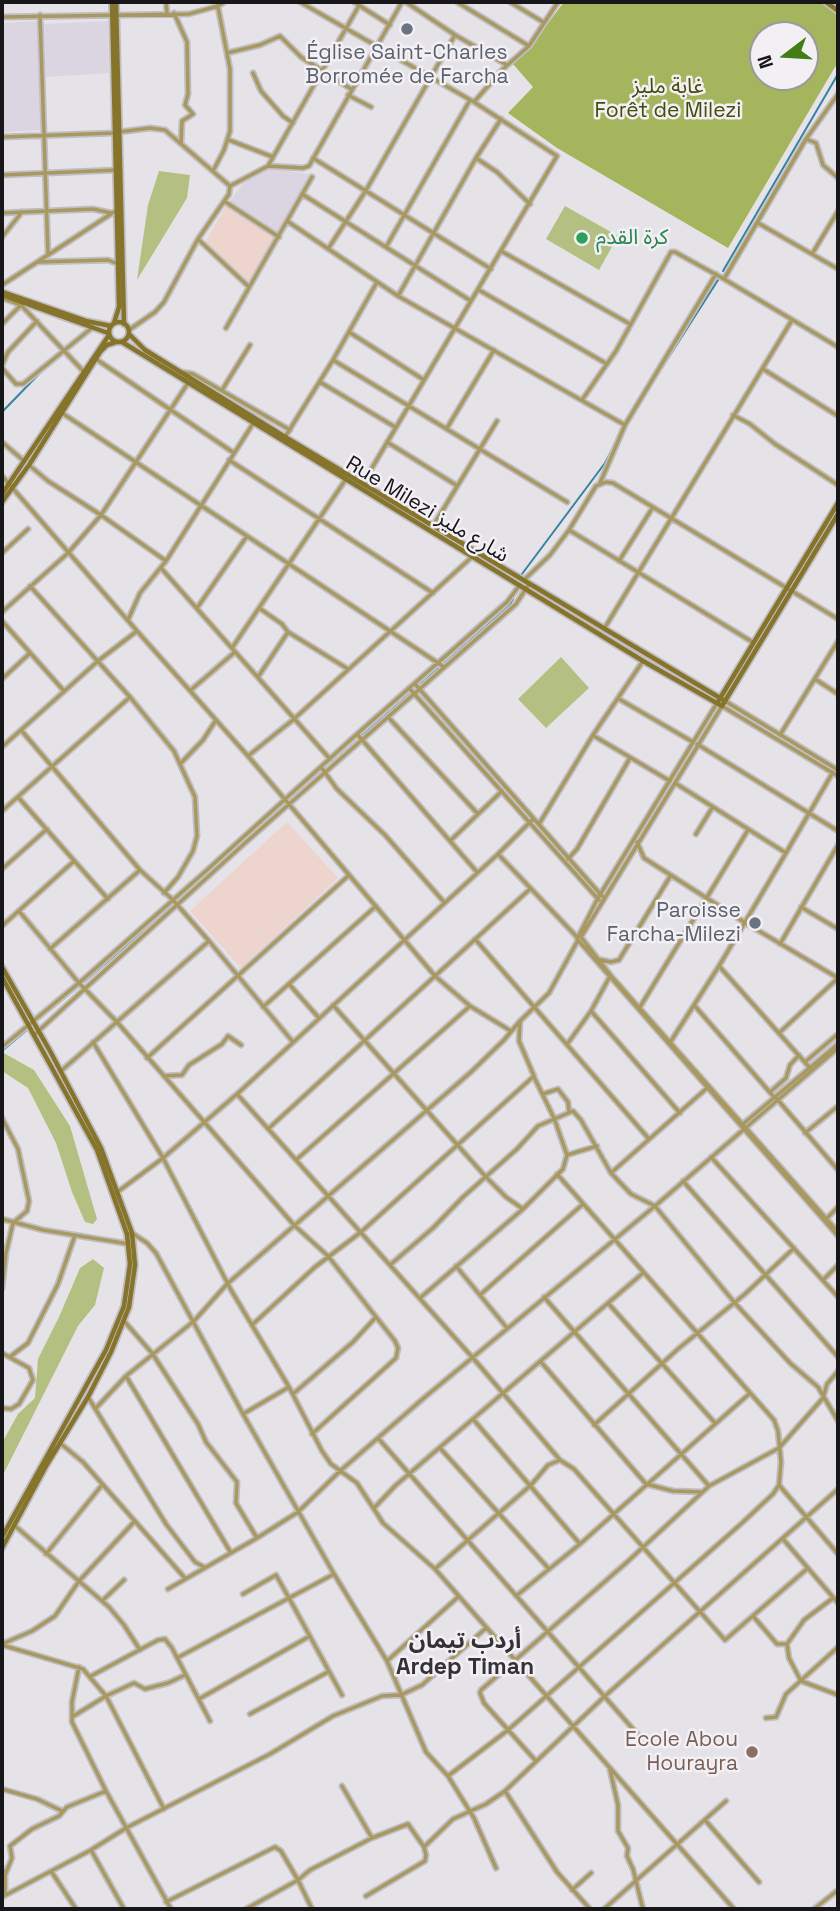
<!DOCTYPE html>
<html>
<head>
<meta charset="utf-8">
<style>
  body { margin:0 }
  #map { position:relative; width:840px; height:1911px; overflow:hidden; background:#e5e3e8; font-family:"Space Grotesk",sans-serif }
  canvas { display:block }
  .frame { position:absolute; inset:0; border:4px solid #171618; pointer-events:none }
  .north { position:absolute; left:749px; top:21px; width:70px; height:70px; box-sizing:border-box; background:#f3f0f5; border:2px solid #9b999d; border-radius:50%; rotate:253deg; font-size:19px; font-weight:700; line-height:28px; text-align:center; color:#171618 }
  .north::after { content:''; display:block; margin:auto; width:24px; height:32px; background:#437d16; clip-path:polygon(50% 0,100% 100%,50% 72%,0 100%) }
</style>
</head>
<body>
<div id="map">
<canvas width="840" height="1911"></canvas>
<div class="frame"></div>
<div class="north">N</div>
</div>
<script>
const ctx = document.querySelector('canvas').getContext('2d');
ctx.lineJoin = 'round';
function paint(path, color) {
  ctx.fillStyle = color;
  ctx.fill(path, 'evenodd');
}
function toPath(rows) {
  const path = new Path2D();
  for (const r of rows) {
    if (r.length === 3) {
      path.moveTo(r[0] + r[2], r[1]);
      path.arc(r[0], r[1], r[2], 0, 2 * Math.PI);
      continue;
    }
    path.moveTo(r[0], r[1]);
    for (let i = 2; i < r.length; i += 2) path.lineTo(r[i], r[i + 1]);
  }
  return path;
}
function strokePath(path, color, width, dash) {
  ctx.strokeStyle = color;
  ctx.lineWidth = width;
  ctx.lineCap = dash ? 'butt' : 'round';
  ctx.setLineDash(dash || []);
  ctx.stroke(path);
}
function write(font, color, halo, rows, align = 'center') {
  ctx.font = font + ' "Space Grotesk","Noto Sans Arabic",sans-serif';
  ctx.lineWidth = 5;
  ctx.setLineDash([]);
  ctx.textBaseline = 'middle';
  ctx.strokeStyle = halo;
  ctx.fillStyle = color;
  for (const [text, x, y, turn = 0] of rows) {
    ctx.save();
    ctx.translate(x, y);
    ctx.rotate((+turn || 0) * Math.PI / 180);
    ctx.textAlign = isNaN(turn) ? turn : align;
    if (halo) ctx.strokeText(text, 0, 0);
    ctx.fillText(text, 0, 0);
    ctx.restore();
  }
}
paint(toPath([
  [228,202,279,236,249,285,205,243],
  [287,822,338,878,241,968,190,911]
]), '#edd4cc');
paint(toPath([
  [38,21,41,130,2,132,2,23],
  [108,21,109,73,46,77,44,24],
  [266,168,310,174,277,232,230,201,244,182]
]), '#dbd5e1');
paint(toPath([
  [159,171,190,175,187,198,137,280,148,205],
  [565,206,618,236,599,270,546,239],
  [561,657,589,688,546,728,518,699],
  [2,1052,34,1070,70,1126,97,1219,93,1224,85,1222,72,1192,56,1143,28,1088,2,1071],
  [93,1259,104,1268,95,1305,78,1326,2,1477,2,1443,18,1414,35,1398,38,1359,59,1317,80,1268]
]), '#b4c082');
paint(toPath([
  [564,2,838,2,838,62,728,248,557,148,508,113,533,87,513,64,531,46],
  [763,35,805,35,805,77,763,77]
]), '#a5b55e');
strokePath(toPath([
  [723,271,838,74],
  [658,374,718,280],
  [2,412,39,374],
  [522,574,605,463,615,444],
  [444,664,508,607,513,599],
  [420,685,439,668],
  [362,736,411,693],
  [328,767,357,741],
  [292,799,322,772],
  [177,901,285,805],
  [84,982,170,907],
  [39,1019,79,986],
  [2,1051,28,1029]
]), '#36829f', 2);
const street = toPath([
  [166,2,167,13],
  [300,2,474,102,557,156,363,483],
  [354,2,390,25],
  [406,2,455,35,507,65],
  [457,2,529,46],
  [510,2,543,22],
  [174,13,187,42,188,94,185,105,193,114,182,121,181,144],
  [40,15,48,254],
  [2,17,189,14,218,6,224,2],
  [227,53,260,45,280,36,301,57,351,89],
  [253,73,261,91,283,116,293,123],
  [348,95,371,107],
  [474,102,503,69,529,46,558,2],
  [119,132,150,128,165,130,230,186],
  [2,137,115,133],
  [806,139,816,143,823,165,838,178],
  [229,140,273,157],
  [313,158,491,269],
  [476,158,497,172,530,204],
  [268,166,361,2],
  [213,171,224,150,230,131,230,69,217,2],
  [2,175,117,170],
  [302,194,471,301],
  [224,201,279,237],
  [2,213,93,209,111,213],
  [287,221,398,296,625,425],
  [758,223,838,269],
  [2,237,22,212],
  [199,240,248,286],
  [386,247,470,100],
  [328,249,365,192,455,35],
  [501,251,630,324],
  [812,254,838,211],
  [38,262,108,260,118,264],
  [724,279,806,139,838,94],
  [2,285,117,210],
  [479,290,607,364],
  [398,296,476,158,501,119],
  [2,298,21,305,84,372],
  [2,324,22,304],
  [226,328,312,177],
  [129,330,155,312,164,302,198,239,229,194,230,186,268,166,303,168,309,166,402,2],
  [349,332,424,380],
  [96,359,234,453],
  [333,360,567,502],
  [2,365,8,352,37,321],
  [2,368,16,384,23,384,93,327],
  [763,369,838,416],
  [181,372,193,374,290,430],
  [320,382,395,427],
  [222,390,250,345],
  [582,400,616,351,671,252,675,252,724,279,838,347],
  [62,413,444,667],
  [733,415,750,424,775,444,838,485],
  [447,428,494,350],
  [285,437,333,360,377,282],
  [2,442,24,461],
  [387,442,456,485],
  [229,460,433,593],
  [29,465,48,481,101,515,166,561],
  [2,476,137,631,98,661,2,747],
  [600,483,625,425,716,274],
  [433,526,497,421],
  [569,530,754,643],
  [2,553,28,529],
  [619,561,653,507],
  [161,568,330,759],
  [524,580,550,555,569,530,596,486,606,482,613,483,838,619],
  [197,608,247,536],
  [259,608,282,624,288,632,348,669],
  [2,612,68,553,101,515,188,383],
  [128,620,140,593,166,561,254,422],
  [2,621,64,691],
  [604,629,792,320],
  [137,631,248,756,294,719,473,556],
  [232,648,346,479],
  [258,677,288,632],
  [2,679,30,653],
  [815,679,838,694],
  [415,684,602,896],
  [409,688,599,900],
  [192,689,235,652],
  [130,697,174,751,195,797,197,836,193,851,178,877,164,893],
  [619,699,693,742],
  [725,701,838,770],
  [717,703,598,898,577,939,838,1236],
  [388,717,478,814],
  [21,730,140,870,173,900,209,941],
  [357,734,477,872],
  [780,735,838,641],
  [594,736,670,781],
  [697,744,838,831],
  [248,756,435,976,470,1006,511,1031],
  [181,763,203,740,216,720],
  [321,767,337,789,385,835,444,902],
  [838,776,722,706,581,937,612,977,838,1232],
  [18,797,108,899],
  [2,811,130,697,30,586],
  [539,824,593,735,643,661],
  [696,834,712,808],
  [450,841,502,791],
  [637,842,644,858,744,922,838,978],
  [786,853,833,772],
  [498,854,576,936],
  [568,859,577,849,630,758],
  [2,869,47,829],
  [801,907,838,929],
  [19,911,79,983,117,1022,294,1225,328,1256,395,1341,398,1348,396,1358,312,1434],
  [2,926,74,861],
  [475,939,649,1139],
  [780,944,838,845],
  [50,949,140,870],
  [597,959,611,962,619,960,671,875],
  [719,966,810,1068],
  [289,984,319,1018],
  [333,1005,486,1177,506,1197,523,1209],
  [694,1005,774,1097],
  [263,1007,376,906],
  [640,1007,748,830],
  [591,1011,680,1113],
  [779,1033,838,978],
  [34,1035,245,843,516,604,529,584],
  [671,1041,719,966,786,853,675,783],
  [93,1042,163,1158,231,1290,289,1387,322,1451,331,1464,357,1483,383,1523,435,1569,734,1909],
  [568,1043,591,1011,609,978],
  [2,1047,79,983,207,870,357,734,507,602,519,586],
  [147,1058,348,876],
  [805,1062,838,1034],
  [61,1071,209,941,293,1042],
  [164,1076,182,1075,189,1065,222,1044,228,1036,241,1045],
  [534,1077,554,1118,567,1155],
  [770,1092,786,1078,790,1065,799,1055],
  [237,1094,473,1358,560,1460,574,1469,725,1640,808,1568],
  [543,1094,558,1089,568,1102,569,1111],
  [777,1099,838,1170],
  [2,1118,18,1149,29,1201,27,1211,13,1223,6,1253,2,1288],
  [743,1124,838,1044],
  [268,1129,530,889],
  [805,1133,838,1106],
  [711,1157,838,1297],
  [296,1160,470,1006],
  [611,1173,707,1088],
  [683,1181,838,1357],
  [116,1193,163,1158,237,1094,498,854,533,819],
  [827,1218,838,1207],
  [2,1219,43,1230,129,1244],
  [127,1234,132,1233,147,1243,156,1253,243,1414,334,1574,387,1661,426,1752,448,1776,474,1818,496,1868],
  [390,1265,433,1228,463,1197,517,1149,538,1126,573,1111,581,1120,611,1173,631,1194,655,1206,734,1302,790,1363,818,1387,838,1421],
  [456,1266,507,1328],
  [823,1280,838,1265],
  [480,1295,583,1204],
  [544,1297,709,1486],
  [420,1298,523,1209,563,1169,567,1155,597,1146],
  [608,1303,715,1423],
  [124,1321,152,1353,198,1424,206,1442,237,1482,236,1503,257,1538],
  [252,1325,315,1267,361,1232,534,1076,519,1041,520,1021,549,993,577,942],
  [2,1353,29,1368,33,1380,19,1404,11,1409,2,1408],
  [11,1356,28,1343,58,1284,75,1235],
  [541,1362,646,1484,673,1491,702,1492],
  [126,1376,231,1553],
  [293,1394,353,1342,376,1317],
  [88,1397,166,1524,195,1562,204,1567],
  [96,1408,126,1376,194,1321,227,1284,471,1072,504,1040,520,1021],
  [243,1414,289,1387],
  [473,1419,580,1544],
  [594,1425,678,1349,745,1294,794,1248],
  [378,1438,640,1737],
  [60,1443,83,1462,184,1577],
  [440,1448,549,1569],
  [779,1485,838,1554],
  [374,1508,396,1485,643,1273],
  [14,1525,109,1607,124,1625,140,1650],
  [783,1539,838,1603],
  [46,1554,102,1485],
  [436,1568,531,1485,548,1465,560,1460],
  [334,1574,289,1598,342,1695],
  [168,1589,257,1538,298,1512,340,1471,425,1397,655,1206,838,1048],
  [516,1596,580,1544,749,1394],
  [102,1601,124,1580],
  [753,1616,777,1644,787,1644,789,1658,801,1681,838,1695],
  [2,1644,32,1631,55,1616,79,1581,134,1522],
  [787,1644,804,1620,833,1598],
  [2,1645,83,1669,106,1696,72,1717,72,1722,106,1791,171,1909],
  [177,1658,289,1598,276,1575,243,1594],
  [387,1661,458,1597],
  [91,1676,158,1640,165,1639,172,1648,210,1721],
  [199,1699,310,1636],
  [250,1714,328,1672],
  [72,1717,72,1702,79,1667],
  [766,1718,776,1717,786,1694,838,1647],
  [536,1761,484,1703,480,1693,481,1690,626,1563,709,1486,779,1448,823,1398,827,1384,838,1371],
  [610,1770,618,1805,618,1831,628,1848,627,1856,633,1869,643,1909],
  [448,1776,508,1730,742,1523,773,1494,779,1485,781,1462,778,1431,774,1420,557,1174],
  [342,1786,372,1838],
  [2,1789,37,1799,62,1811],
  [505,1791,557,1872,590,1909],
  [164,1809,106,1696,134,1683,145,1689,168,1683,185,1675],
  [705,1820,759,1882],
  [424,1847,453,1819,486,1804,505,1791,605,1696,838,1489],
  [91,1850,124,1909],
  [2,1868,5,1875,5,1895],
  [51,1871,76,1909],
  [5,1875,12,1858,10,1846,32,1829,59,1816,67,1807,106,1791],
  [572,1890,591,1873],
  [2,1897,91,1850,126,1828,270,1754,333,1716,382,1696,401,1695,422,1685,486,1628],
  [166,1902,275,1847,281,1851,298,1880,312,1909],
  [246,1909,298,1880,310,1870,372,1838,408,1824,424,1847,426,1855,425,1861,366,1896],
  [604,1909,726,1801],
  [814,1909,838,1890]
]);
const secondary = toPath([
  [112,2,119,307,114,323],
  [116,2,124,324],
  [826,2,838,11],
  [837,2,838,3],
  [2,292,86,321,111,326],
  [2,295,108,333],
  [119,332,10],
  [129,334,145,350,285,437,725,701],
  [122,342,643,661,722,706,838,514],
  [2,494,109,335],
  [2,502,29,465,100,352,107,345,116,342],
  [719,700,838,503],
  [2,967,50,1051,101,1148,132,1233,135,1265,129,1307,111,1352,88,1397,46,1466,2,1548],
  [2,977,97,1150,127,1234,130,1264,124,1306,106,1350,2,1537]
]);
strokePath(street, '#c0bec3', 7);
strokePath(secondary, '#c0bec3', 8);
strokePath(street, '#a89960', 3.5);
strokePath(secondary, '#86742b', 4.5);
for (const [x, y, r, color] of [
  [407,29,7,"#6b7280"],
  [582,238,7,"#2e9e5b"],
  [755,923,7,"#6b7280"],
  [752,1752,7,"#8d6e63"]
]) {
  const dot = new Path2D();
  dot.arc(x, y, r, 0, 2 * Math.PI);
  ctx.fillStyle = color;
  ctx.fill(dot);
  strokePath(dot, '#f3f0f5', 2.5);
}
write('21px', '#5b616d', '#f3f0f5', [
  ["Église Saint-Charles",407,53],
  ["Borromée de Farcha",407,77],
  ["Paroisse",741,911,"right"],
  ["Farcha-Milezi",741,935,"right"]
]);
write('21px', '#434c08', '#f3f0f5', [
  ["غابة مليز",668,87],
  ["Forêt de Milezi",668,111]
]);
write('21px', '#27864d', '#f3f0f5', [
  ["كرة القدم",596,238]
], 'left');
write('21px', '#171618', '#f3f0f5', [
  ["Rue Milezi شارع مليز",427,510,31]
]);
write('21px', '#785e54', '#f3f0f5', [
  ["Ecole Abou",738,1740],
  ["Hourayra",738,1764]
], 'right');
write('bold 23px', '#343236', '#f3f0f5', [
  ["أردب تيمان",465,1642],
  ["Ardep Timan",465,1668]
]);
</script>
</body>
</html>
